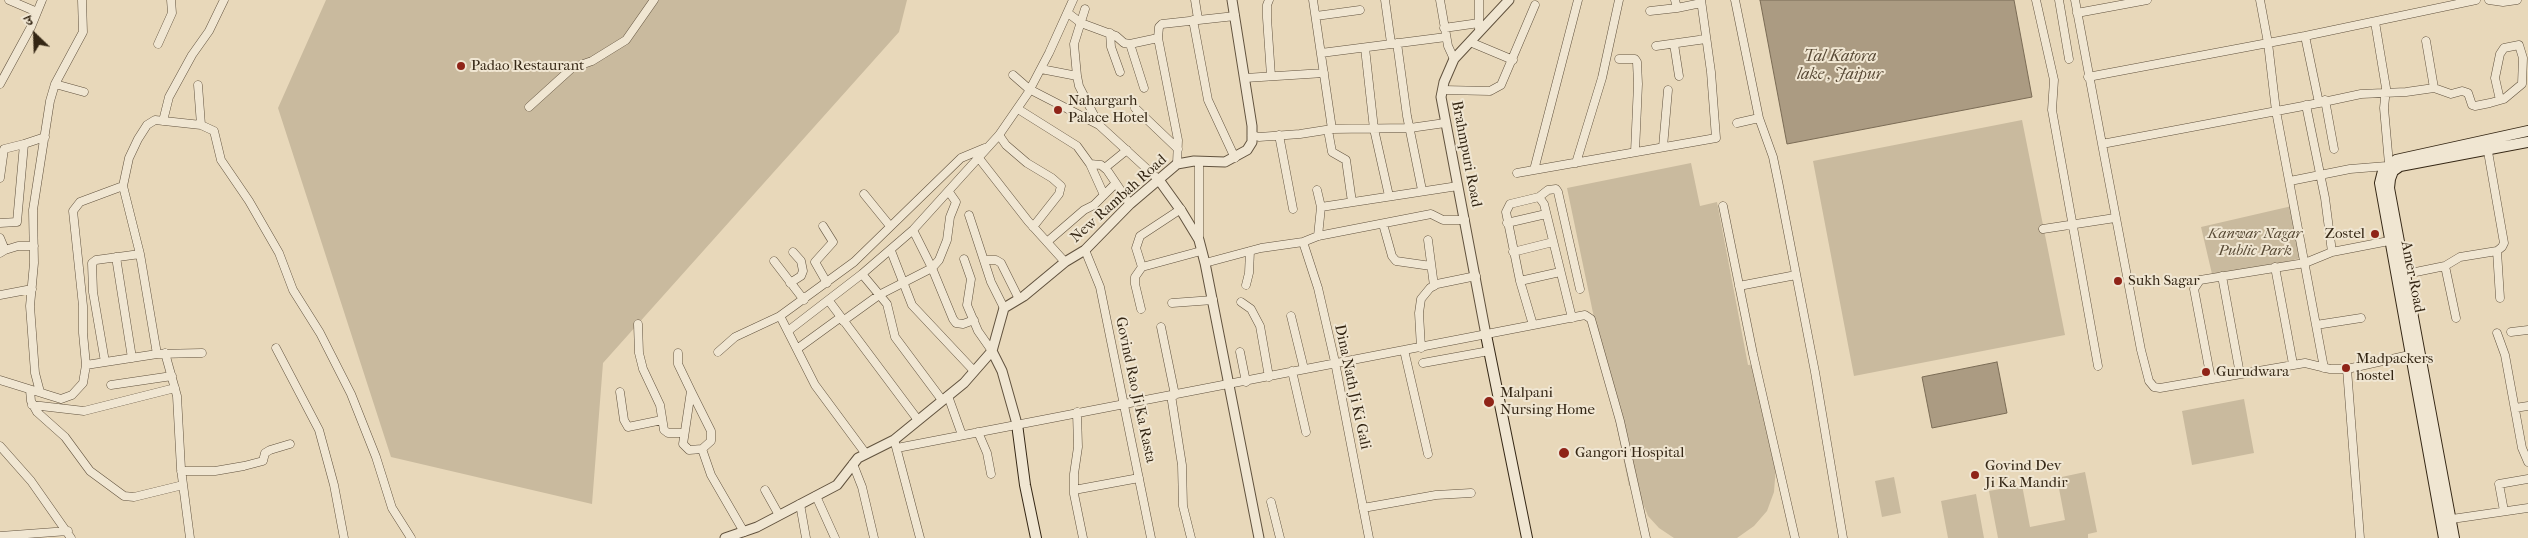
<!DOCTYPE html>
<html>
<head>
<meta charset="utf-8">
<style>
  body { margin:0 }
  #map { position:relative; width:2528px; height:538px; overflow:hidden; background:#e8d8ba; font-family:"IM FELL French Canon","Noto Serif Devanagari",serif }
  canvas { display:block }
  .north { position:absolute; left:10px; top:10px; width:50px; height:50px; -webkit-text-stroke:4px #f0e6d2; paint-order:stroke; rotate:336deg; font-size:14px; font-weight:700; line-height:20px; text-align:center; color:#342614 }
  .north::after { content:''; display:block; margin:auto; width:18px; height:22px; background:#342614; clip-path:polygon(50% 0,100% 100%,50% 72%,0 100%) }
</style>
</head>
<body>
<div id="map">
<canvas width="2528" height="538"></canvas>
<div class="north">उ</div>
</div>
<script>
const ctx = document.querySelector('canvas').getContext('2d');
ctx.lineJoin = 'round';
function paint(path, color) {
  ctx.fillStyle = color;
  ctx.fill(path, 'evenodd');
}
function toPath(rows) {
  const path = new Path2D();
  for (const r of rows) {
    path.moveTo(r[0], r[1]);
    for (let i = 2; i < r.length; i += 2) path.lineTo(r[i], r[i + 1]);
  }
  return path;
}
function strokePath(path, color, width, dash) {
  ctx.strokeStyle = color;
  ctx.lineWidth = width;
  ctx.lineCap = dash ? 'butt' : 'round';
  ctx.setLineDash(dash || []);
  ctx.stroke(path);
}
function write(font, color, halo, rows, align = 'center') {
  ctx.font = font + ' "IM FELL French Canon",serif';
  ctx.lineWidth = 4;
  ctx.setLineDash([]);
  ctx.textBaseline = 'middle';
  ctx.strokeStyle = halo;
  ctx.fillStyle = color;
  for (const [text, x, y, turn = 0] of rows) {
    ctx.save();
    ctx.translate(x, y);
    ctx.rotate((+turn || 0) * Math.PI / 180);
    ctx.textAlign = isNaN(turn) ? turn : align;
    if (halo) ctx.strokeText(text, 0, 0);
    ctx.fillText(text, 0, 0);
    ctx.restore();
  }
}
paint(toPath([
  [326,0,907,0,899,32,603,363,592,504,391,457,278,108],
  [2022,120,2065,335,1854,376,1813,161],
  [1691,163,1700,206,1717,202,1748,365,1757,364,1776,466,1774,492,1767,511,1754,526,1737,538,1674,538,1659,528,1648,516,1636,486,1629,486,1567,188],
  [2292,206,2304,257,2258,270,2212,274,2201,227],
  [2244,399,2254,453,2192,465,2182,411],
  [2085,472,2097,532,2088,534,2088,538,1998,538,1989,491,2022,485,2030,527,2065,520,2057,478],
  [1894,477,1901,513,1882,517,1875,481],
  [1976,494,1984,538,1948,538,1941,501]
]), '#c9ba9e');
const water = toPath([
  [1760,0,2014,0,2032,97,1787,144,1760,0],
  [1997,362,2007,413,1932,428,1922,377,1997,362]
]);
paint(water, '#ab9b82');
strokePath(water, '#7b6c56', 1);
const minor = toPath([
  [9,0,37,12],
  [1195,0,1198,19],
  [1269,0,1267,5,1267,18,1271,76],
  [1313,0,1332,129],
  [1385,0,1391,43],
  [1440,0,1448,46,1454,59],
  [1479,0,1479,28],
  [1578,0,1534,170,1716,138,1711,72,1701,0],
  [1675,0,1677,8,1701,3],
  [1735,0,1759,118,1773,157,1779,186,1815,372,1843,538],
  [2036,0,2054,80,2052,110,2098,366],
  [2059,0,2069,59],
  [2075,0,2102,144,2319,103,2305,36],
  [2260,0,2268,43,2276,111,2324,368],
  [2489,0,2503,2,2517,0],
  [1085,9,1074,44,1077,76,1079,86,1099,125],
  [1650,11,1677,8],
  [1068,13,1081,23,1116,36,1124,43,1130,44,1158,38],
  [2077,13,2147,0],
  [1316,16,1360,10],
  [1193,20,1208,100,1235,158],
  [2375,22,2386,88,2384,108,2389,164],
  [1444,28,1479,23],
  [1110,33,1111,47,1120,72],
  [2426,41,2434,88],
  [1470,42,1513,60],
  [1397,43,1407,116,1422,190],
  [158,44,172,13,171,0],
  [1130,44,1144,88],
  [1674,44,1679,76],
  [1656,46,1706,39],
  [1365,48,1374,129,1389,196],
  [1321,53,1446,37],
  [1619,59,1635,59,1637,62,1638,84,1635,152],
  [1041,69,1077,76],
  [1013,75,1029,89,1099,125,1159,180],
  [2088,77,2305,36,2476,0],
  [1245,78,1324,73],
  [0,84,31,27,42,0],
  [55,84,84,92],
  [198,85,201,125],
  [1443,90,1490,91,1501,85,1535,5],
  [2325,100,2334,149],
  [2319,103,2361,94,2406,92,2434,88,2451,94,2462,91,2468,93,2472,105,2475,106,2490,103,2504,99,2522,84,2523,58,2519,45,2504,48,2500,54,2495,78,2500,100],
  [2306,105,2325,198,2332,252],
  [529,107,572,68,592,61,626,40,654,0],
  [1135,108,1178,149],
  [1018,109,1077,146,1090,164,1104,195],
  [163,121,169,97,192,55,209,31,224,0],
  [1737,123,1759,118],
  [1328,130,1332,152,1346,160,1352,202],
  [999,135,1006,145,1027,163,1052,178,1061,186,1059,194,1033,227],
  [1252,135,1259,137,1300,134,1332,129,1410,128,1445,123],
  [1279,135,1293,209],
  [24,144,45,137],
  [2102,144,2141,350,2149,381,2154,387,2160,388,2305,363,2330,369,2347,369,2414,354],
  [1663,147,1668,90],
  [978,157,1028,221,1065,262],
  [1576,163,1602,78,1619,0],
  [1090,164,1101,165,1107,170,1130,204],
  [1177,164,1178,140,1158,38,1159,27,1162,24,1235,16],
  [1107,170,1106,167,1127,150],
  [1517,173,1534,170],
  [0,178,4,149,24,144,17,222,0,223],
  [2290,181,2350,169,2387,166],
  [123,186,129,158,138,139,147,125,155,120,201,125,214,131,221,160,249,201,279,253,293,290,320,333,351,394,376,457,392,508,411,538],
  [1317,190,1321,207],
  [864,194,890,226],
  [1539,197,1548,190,1556,189,1558,192,1580,289],
  [1723,206,1753,354,1795,538],
  [1181,209,1140,236,1136,248,1142,267,1201,251],
  [969,215,991,282,1004,308],
  [1507,223,1546,214],
  [1383,224,1392,256,1396,261,1431,266],
  [823,226,833,242,815,262,827,283],
  [2043,229,2115,218],
  [913,230,932,268,953,319,956,323,963,324,974,320],
  [1318,236,1321,207,1458,186],
  [0,238,5,250,0,253],
  [1199,240,1199,161],
  [1428,240,1434,286],
  [1047,242,1084,210,1094,205,1115,184],
  [1303,242,1318,288,1335,362,1369,538],
  [5,250,18,246,34,246],
  [1085,250,1100,287,1151,538],
  [891,251,912,305,974,371],
  [2497,251,2500,298],
  [1513,252,1553,242],
  [116,257,132,358],
  [964,259,971,279,967,305,978,331,992,351],
  [984,260,996,260,1001,263,1019,299],
  [774,261,804,300],
  [1205,263,1261,248,1303,242,1318,236,1431,214,1443,220,1465,220],
  [2445,266,2456,318],
  [2275,267,2293,364],
  [862,274,887,304,895,337,942,400],
  [2406,274,2445,266,2460,257,2497,251,2502,247,2504,243,2487,146],
  [2222,276,2240,374],
  [1520,281,1560,272],
  [790,283,801,276,803,271,801,261,793,252],
  [1246,285,1249,273,1250,251],
  [1739,286,1796,275],
  [0,295,32,289],
  [829,301,918,420],
  [1241,302,1251,309,1260,326,1269,377],
  [1172,303,1213,300],
  [1141,309,1135,284,1135,277,1142,267],
  [1291,316,1304,369],
  [843,321,879,295,932,268,939,260,947,240,950,217,956,202,949,192],
  [638,324,639,353,643,369,660,405,664,430,668,433,683,433],
  [1533,325,1520,281,1506,212,1510,204,1539,197,1544,204,1572,318],
  [2316,325,2361,318],
  [1161,327,1175,395],
  [788,331,862,274,913,230,999,135,1028,93,1049,53,1073,0],
  [2511,332,2528,330],
  [2497,333,2505,355,2522,448,2528,462],
  [276,348,319,430,334,485,344,538],
  [1421,348,1419,313,1421,299,1430,288,1437,284,1476,276],
  [797,349,841,317],
  [1404,350,1428,454],
  [718,352,735,337,780,316],
  [1240,352,1246,382],
  [165,353,177,396,181,469,190,538],
  [678,353,678,364,691,391,683,444,689,450,702,449],
  [105,362,93,292,92,263,96,260,140,254],
  [1423,363,1489,351],
  [86,365,157,354,202,353],
  [2347,369,2360,538],
  [1292,371,1306,432],
  [2211,379,2194,289,2200,280,2305,263,2332,252,2394,240],
  [0,380,61,399,72,395,83,383,86,365,83,333,83,306,73,211,80,202,123,186,140,254,157,354],
  [111,385,172,376],
  [30,390,31,401,37,412,65,437,90,471,124,496,134,497,183,485],
  [691,391,711,431,711,441,702,449,711,475,744,532],
  [40,392,35,373,30,306,34,263,33,210,50,101,55,84,83,32,82,0],
  [620,392,624,420,628,427,662,420],
  [1171,395,1182,465,1183,506,1191,538],
  [948,396,962,435],
  [32,405,84,411,175,388],
  [2515,408,2528,406],
  [1077,412,1078,447,1074,474,1074,494,1083,538],
  [978,432,987,453,991,474],
  [895,443,920,538],
  [0,446,31,481,71,538],
  [897,448,1585,315,1591,319,1620,421,1646,538],
  [866,454,815,385,780,316,854,262,961,158,985,148],
  [853,464,862,487,874,538],
  [181,471,215,471,244,466,263,461,265,453,270,450,290,444],
  [765,490,779,515],
  [1074,490,1139,478],
  [816,496,835,538],
  [1271,502,1280,538],
  [800,504,806,538],
  [1363,508,1436,495,1471,493],
  [2504,511,2499,484,2528,479],
  [2445,520,2528,508],
  [0,536,68,531]
]);
const tertiary = toPath([
  [1159,180,1182,212,1199,240,1205,263,1259,538],
  [1486,335,1441,97,1444,82,1454,59,1509,0],
  [992,351,1002,371,1017,424],
  [725,538,757,527,837,485,858,458,894,440,964,383,992,351,1004,308,1024,296,1065,262,1085,250,1130,204,1177,164,1194,161,1225,162,1247,150,1252,142,1252,126,1232,0]
]);
const secondary = toPath([
  [1486,335,1527,538],
  [1017,424,1025,485,1036,538],
  [2444,538,2380,183,2383,171,2396,160,2528,131],
  [2454,538,2389,188,2390,179,2393,171,2400,166,2528,142]
]);
strokePath(minor, '#61523e', 9);
strokePath(tertiary, '#61523e', 11);
strokePath(secondary, '#342614', 12);
strokePath(minor, '#f0e6d2', 8);
strokePath(tertiary, '#f0e6d2', 9);
strokePath(secondary, '#f0e6d2', 10);
for (const [x, y, r, color] of [
  [461,66,5,"#8f2418"],
  [1058,110,5,"#8f2418"],
  [2375,234,5,"#8f2418"],
  [2118,281,5,"#8f2418"],
  [2346,368,5,"#8f2418"],
  [2206,372,5,"#8f2418"],
  [1489,402,6,"#8f2418"],
  [1564,453,6,"#8f2418"],
  [1975,475,5,"#8f2418"]
]) {
  const dot = new Path2D();
  dot.arc(x, y, r, 0, 2 * Math.PI);
  ctx.fillStyle = color;
  ctx.fill(dot);
  strokePath(dot, '#f0e6d2', 2);
}
write('15px', '#342614', '#f0e6d2', [
  ["Padao Restaurant",471,66],
  ["Nahargarh",1068,101],
  ["Palace Hotel",1068,118],
  ["Zostel",2365,234,"right"],
  ["Sukh Sagar",2128,281],
  ["Madpackers",2356,359],
  ["hostel",2356,376],
  ["Gurudwara",2216,372],
  ["Malpani",1500,393],
  ["Nursing Home",1500,410],
  ["Gangori Hospital",1575,453],
  ["Govind Dev",1985,466],
  ["Ji Ka Mandir",1985,483]
], 'left');
write('15px', '#342614', '#f0e6d2', [
  ["Brahmpuri Road",1466,154,79],
  ["New Rambah Road",1119,199,-42],
  ["Amer Road",2412,277,79],
  ["Dina Nath Ji Ki Gali",1352,387,78],
  ["Govind Rao Ji Ka Rasta",1135,390,78]
]);
write('italic 15px', '#594b36', '#f0e6d2', [
  ["Kanwar Nagar",2255,234],
  ["Public Park",2255,251]
]);
write('italic 16px', '#584935', '#f0e6d2', [
  ["Tal Katora",1840,57],
  ["lake , Jaipur",1840,75]
]);
</script>
</body>
</html>
